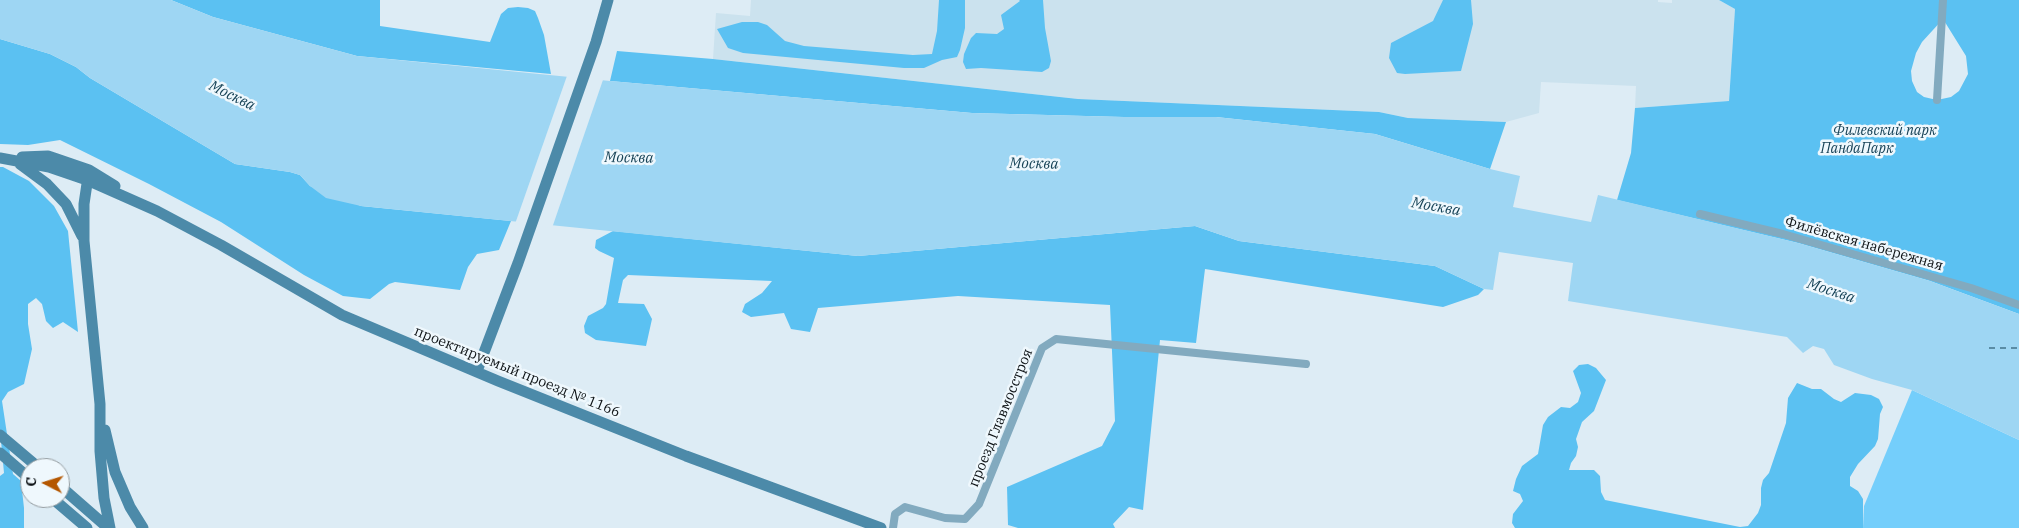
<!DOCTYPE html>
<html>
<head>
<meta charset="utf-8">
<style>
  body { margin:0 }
  #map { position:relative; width:2019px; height:528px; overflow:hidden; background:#ddecf5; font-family:"IBM Plex Serif",serif }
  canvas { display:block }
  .north { position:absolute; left:20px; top:458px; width:50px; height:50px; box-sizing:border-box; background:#eff8fd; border:1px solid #949ca0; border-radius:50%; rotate:275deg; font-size:14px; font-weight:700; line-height:20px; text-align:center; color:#0c1114 }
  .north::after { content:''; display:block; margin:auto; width:18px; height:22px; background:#b45701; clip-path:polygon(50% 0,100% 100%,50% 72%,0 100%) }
</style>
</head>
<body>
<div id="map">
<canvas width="2019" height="528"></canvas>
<div class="north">С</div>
</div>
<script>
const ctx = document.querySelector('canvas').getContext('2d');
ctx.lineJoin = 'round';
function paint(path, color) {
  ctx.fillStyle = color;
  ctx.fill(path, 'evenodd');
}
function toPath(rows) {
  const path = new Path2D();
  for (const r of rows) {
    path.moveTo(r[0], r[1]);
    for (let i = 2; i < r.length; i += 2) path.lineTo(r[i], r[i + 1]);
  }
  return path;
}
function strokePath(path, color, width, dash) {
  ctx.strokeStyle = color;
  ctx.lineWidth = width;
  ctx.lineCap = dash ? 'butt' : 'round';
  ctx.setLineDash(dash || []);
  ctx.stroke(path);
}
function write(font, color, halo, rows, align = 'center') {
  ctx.font = font + ' "IBM Plex Serif",serif';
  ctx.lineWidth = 5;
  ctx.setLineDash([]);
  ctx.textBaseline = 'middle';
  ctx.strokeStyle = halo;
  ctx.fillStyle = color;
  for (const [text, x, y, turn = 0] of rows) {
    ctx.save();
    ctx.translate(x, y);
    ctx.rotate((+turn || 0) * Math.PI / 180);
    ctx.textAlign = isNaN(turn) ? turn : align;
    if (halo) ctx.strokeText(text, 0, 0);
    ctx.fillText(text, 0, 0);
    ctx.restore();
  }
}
paint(toPath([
  [751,0,1658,0,1658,2,1672,3,1672,0,1719,0,1735,9,1729,101,1635,108,1636,86,1541,82,1539,113,1506,122,1408,118,1379,112,1078,99,713,59,716,13,750,16]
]), '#cbe2ee');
paint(toPath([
  [1912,390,2019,440,2019,528,1863,528,1864,506]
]), '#74cefb');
paint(toPath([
  [171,0,380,0,380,26,490,42,501,14,508,8,518,7,528,8,535,11,538,18,544,35,551,74,357,56,213,17],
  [939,0,965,0,965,28,960,50,957,57,942,60,924,68,904,68,743,53,728,48,717,29,742,22,758,22,767,25,785,41,804,46,913,55,932,54,937,31],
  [1019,0,1043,0,1045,28,1051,61,1049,68,1042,72,981,68,966,69,963,62,964,54,971,38,976,33,997,34,1004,29,1001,15,1020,1],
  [1443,0,1471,0,1473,24,1461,71,1405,74,1397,73,1389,58,1391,43,1433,21],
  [1719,0,2019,0,2019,314,1930,281,1798,243,1617,200,1631,153,1635,108,1729,101,1735,9],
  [1943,19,1966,56,1968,74,1959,91,1951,97,1937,100,1924,97,1917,92,1912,81,1911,71,1916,53,1922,42],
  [0,39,50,54,76,67,90,78,235,164,290,172,300,175,310,186,361,206,511,221,499,250,477,254,468,267,460,290,395,282,389,284,370,299,343,296,304,275,221,222,149,184,60,140,28,145,0,144],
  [617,51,713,59,1078,99,1379,112,1408,118,1506,122,1490,169,1375,134,1216,117,1124,117,972,113,610,81],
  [0,167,3,167,29,181,54,206,68,231,78,332,63,322,53,328,46,321,42,304,36,298,28,304,28,324,32,349,24,384,8,392,2,401,13,474,21,481,24,508,24,528,0,528,0,476,4,473,0,430],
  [1195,226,1239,241,1435,266,1484,289,1478,295,1443,307,1205,269,1196,343,1160,340,1143,510,1129,507,1113,524,1115,528,1018,528,1008,525,1007,487,1102,446,1115,421,1110,305,958,296,818,308,810,332,791,329,784,313,751,317,742,312,745,304,762,293,772,281,628,275,623,280,618,303,644,304,652,319,646,346,596,340,585,333,584,326,588,316,603,308,606,304,614,258,599,251,595,248,596,240,613,231,858,256],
  [1588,364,1596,368,1606,380,1594,411,1582,422,1576,439,1578,447,1576,456,1571,463,1569,470,1594,470,1600,476,1601,492,1605,500,1740,527,1748,526,1758,513,1761,505,1761,488,1763,480,1769,473,1786,423,1788,398,1797,383,1812,389,1821,389,1834,399,1841,402,1855,393,1871,395,1879,399,1883,407,1880,414,1878,439,1875,446,1858,464,1850,477,1850,486,1858,491,1863,499,1863,528,1515,528,1512,523,1513,514,1523,501,1520,494,1513,491,1516,479,1522,466,1538,454,1543,425,1548,417,1561,407,1570,408,1578,402,1581,393,1573,371,1579,365]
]), '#5bc1f2');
paint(toPath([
  [0,0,171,0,213,17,357,56,610,81,972,113,1124,117,1216,117,1375,134,1490,169,1520,176,1513,207,1591,222,1598,195,1798,243,1930,281,2019,314,2019,440,1912,390,1872,379,1834,365,1824,349,1813,346,1803,353,1787,337,1568,301,1573,263,1499,252,1493,290,1484,289,1435,266,1239,241,1195,226,858,256,361,206,326,198,310,186,300,175,290,172,235,164,90,78,76,67,50,54,0,39]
]), '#9ed6f3');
paint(toPath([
  [568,73,604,77,552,228,515,224]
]), '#ddecf5');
strokePath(toPath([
  [1989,348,2019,348]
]), '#174357', 1, [6, 5]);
strokePath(toPath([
  [1937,100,1943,0],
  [1700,214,1783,234,1971,288,2019,305],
  [893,528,895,514,905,507,945,518,965,519,979,504,1042,348,1056,339,1306,364]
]), '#82aabf', 8);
strokePath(toPath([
  [22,157,48,156,54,158,89,170,115,186],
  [0,158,49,167,87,180,157,211,221,245,342,315,498,381,686,456,881,528],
  [20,164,47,184,66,204,82,236],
  [89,170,84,204,84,241,100,404,100,451,104,498,110,528],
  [477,371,518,263,596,42,608,0],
  [105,430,115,472,130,507,143,528],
  [0,435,39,468],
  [0,453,30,479],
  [60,486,108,528],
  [52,498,87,528]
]), '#4c8aa9', 11);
write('italic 14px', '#174257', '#eff8fd', [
  ["Филевский парк",1885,131],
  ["ПандаПарк",1857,149]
]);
write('14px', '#0c1114', '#eff8fd', [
  ["Филёвская набережная",1864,244,16],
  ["проектируемый проезд № 1166",517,372,22],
  ["проезд Главмосстроя",1001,418,-68]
]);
write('italic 15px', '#174357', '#eff8fd', [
  ["Москва",232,96,26],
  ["Москва",629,158,1],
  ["Москва",1034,164,1],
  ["Москва",1436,207,10],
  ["Москва",1831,291,18]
]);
</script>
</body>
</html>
